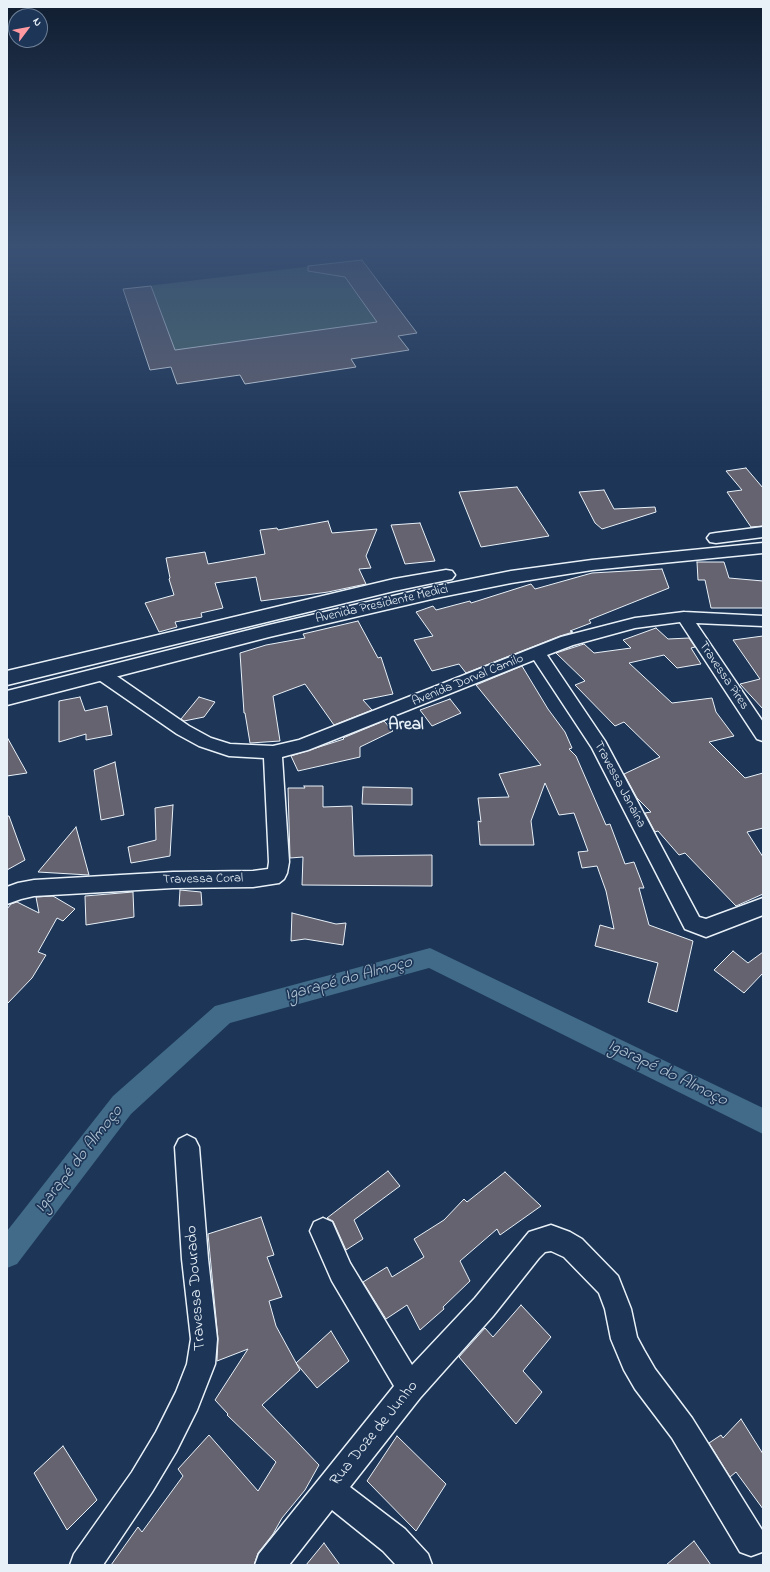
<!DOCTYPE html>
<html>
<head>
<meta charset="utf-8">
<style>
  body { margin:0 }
  #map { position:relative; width:770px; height:1572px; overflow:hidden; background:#1d3557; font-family:"Indie Flower",sans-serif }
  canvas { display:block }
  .frame { position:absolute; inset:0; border:8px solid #e8f1f8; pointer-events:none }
  .north { position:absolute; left:8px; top:8px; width:40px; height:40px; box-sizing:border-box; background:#1d3557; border:1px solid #6e8097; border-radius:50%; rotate:58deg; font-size:11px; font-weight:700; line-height:16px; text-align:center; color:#e8f1f8 }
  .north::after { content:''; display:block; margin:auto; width:14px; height:18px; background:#ff9aa2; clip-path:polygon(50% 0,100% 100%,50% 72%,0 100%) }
</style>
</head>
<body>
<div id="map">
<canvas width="770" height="1572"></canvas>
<div class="frame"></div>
<div class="north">N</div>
</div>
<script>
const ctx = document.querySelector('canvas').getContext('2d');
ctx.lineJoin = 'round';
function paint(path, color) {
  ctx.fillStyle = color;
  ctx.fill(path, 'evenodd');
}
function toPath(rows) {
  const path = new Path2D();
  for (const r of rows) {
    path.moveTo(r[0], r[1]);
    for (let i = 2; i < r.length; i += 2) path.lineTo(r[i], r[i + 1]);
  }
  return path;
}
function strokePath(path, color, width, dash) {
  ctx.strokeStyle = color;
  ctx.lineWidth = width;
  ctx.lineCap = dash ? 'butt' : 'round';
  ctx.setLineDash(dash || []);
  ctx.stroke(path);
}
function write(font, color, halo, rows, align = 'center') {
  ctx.font = font + ' "Indie Flower",sans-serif';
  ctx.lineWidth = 3.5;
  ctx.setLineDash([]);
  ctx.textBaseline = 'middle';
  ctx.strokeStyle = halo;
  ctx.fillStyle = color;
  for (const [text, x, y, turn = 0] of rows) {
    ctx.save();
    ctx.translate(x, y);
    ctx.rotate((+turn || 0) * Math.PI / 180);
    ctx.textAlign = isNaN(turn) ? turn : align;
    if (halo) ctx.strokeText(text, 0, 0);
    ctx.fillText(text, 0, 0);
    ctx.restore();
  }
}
paint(toPath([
  [362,260,417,333,399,336,409,350,351,359,356,367,245,384,240,375,177,384,171,367,150,370,123,289]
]), '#4e6e6d');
paint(toPath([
  [430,948,763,1108,763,1134,429,968,230,1023,131,1114,17,1264,7,1268,7,1231,113,1096,215,1006,430,948]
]), '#416b88');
const building = toPath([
  [362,260,417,333,398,336,409,350,351,359,356,367,245,384,240,375,177,384,171,367,150,370,123,289,151,286,175,350,377,322,345,277,308,271,308,266,362,260],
  [746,468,763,488,763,526,751,527,727,492,742,490,726,471,746,468],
  [517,487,549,536,481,547,459,492,517,487],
  [604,490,614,509,655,507,656,512,602,529,595,523,579,492,604,490],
  [328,521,332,533,377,529,366,556,371,568,359,569,366,584,328,592,261,601,256,577,215,583,223,608,201,613,202,617,175,622,177,627,159,632,145,603,174,595,169,579,170,578,166,558,205,552,208,564,265,554,260,530,277,528,278,530,328,521],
  [420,523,435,561,405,564,391,525,420,523],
  [697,562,724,562,729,578,763,581,763,608,711,608,705,580,698,580,697,562],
  [662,569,669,588,589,620,591,623,570,631,573,632,560,636,466,673,459,664,432,671,414,640,433,636,416,612,433,606,436,610,470,601,471,603,531,584,535,589,592,573,662,569],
  [358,621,378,658,381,657,393,694,363,700,372,710,334,725,305,684,273,696,280,741,250,743,245,713,244,713,240,653,266,645,305,638,303,634,358,621],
  [656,628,668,639,689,638,695,647,691,648,701,664,677,668,664,655,629,663,672,703,712,698,716,712,734,736,709,742,745,778,763,773,763,828,747,832,763,857,763,894,736,906,685,853,679,855,658,831,655,832,645,813,651,812,637,798,624,774,660,757,624,722,615,726,575,685,585,681,556,653,584,644,594,653,631,648,623,640,656,628],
  [763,636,763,709,740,684,760,679,733,640,763,636],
  [522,666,548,709,565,732,572,748,569,749,576,756,606,825,610,824,625,864,634,862,644,888,639,888,649,925,693,941,677,1012,648,1002,658,963,595,946,600,925,614,929,606,891,597,866,582,868,578,852,588,851,574,813,559,815,545,783,531,821,534,845,480,845,478,821,481,822,478,798,509,797,499,774,541,765,476,685,522,666],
  [80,697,85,711,107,706,112,735,86,740,86,734,59,742,59,701,80,697],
  [199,697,215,702,204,717,184,721,181,719,199,697],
  [450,699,461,713,432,726,420,710,450,699],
  [384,721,393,731,360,747,360,757,298,771,291,756,344,739,343,738,384,721],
  [7,737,27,773,7,776,7,737],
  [115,762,124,815,101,820,94,770,115,762],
  [304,786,323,786,323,807,352,806,354,856,432,855,432,886,302,885,303,857,290,858,288,788,305,788,304,786],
  [363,787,412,788,412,805,362,804,363,787],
  [173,805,170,856,131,863,128,847,156,840,155,808,173,805],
  [7,816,9,816,25,860,7,870,7,816],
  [76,827,89,875,38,872,76,827],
  [180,890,201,892,202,905,179,906,180,890],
  [133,892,134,917,86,925,85,896,133,892],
  [53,896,75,909,63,921,57,918,38,952,46,955,32,978,7,1004,7,909,11,904,17,902,39,913,36,897,53,896],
  [292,913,336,924,346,923,343,945,305,939,291,941,292,913],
  [733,951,748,963,763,952,763,973,744,993,714,970,733,951],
  [388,1171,400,1186,354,1220,363,1239,346,1250,333,1221,327,1218,388,1171],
  [505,1172,541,1206,500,1235,497,1229,460,1261,470,1281,443,1307,444,1309,420,1330,407,1305,386,1319,363,1282,387,1267,392,1277,424,1257,414,1239,444,1220,464,1199,467,1202,505,1172],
  [261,1217,274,1255,267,1257,282,1297,269,1301,276,1326,300,1370,262,1405,319,1465,305,1490,282,1518,273,1534,258,1553,254,1565,111,1565,138,1527,142,1532,183,1476,178,1469,209,1435,258,1491,276,1462,227,1415,228,1414,215,1400,248,1349,217,1361,218,1339,208,1234,261,1217],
  [521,1305,551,1337,523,1371,542,1392,516,1424,459,1357,485,1328,493,1337,521,1305],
  [331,1331,349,1361,317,1388,296,1363,331,1331],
  [741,1419,763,1454,763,1509,736,1472,730,1477,709,1443,721,1435,723,1438,741,1419],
  [397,1436,446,1484,416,1531,367,1481,397,1436],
  [63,1446,97,1500,67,1530,34,1473,63,1446],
  [694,1541,711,1565,666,1565,694,1541],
  [324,1543,340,1565,306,1565,324,1543]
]);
paint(building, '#666370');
strokePath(building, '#e8f1f8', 1);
const minor = toPath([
  [684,612,763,616,763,626,696,623,763,722,763,741,757,739,680,622,635,628,573,645,547,655,605,741,699,917,706,919,763,898,763,915,706,937,685,929,592,748,534,660,308,750,282,757,289,862,287,873,284,879,279,883,253,887,173,888,34,896,21,899,7,904,7,887,18,883,34,880,173,872,253,871,268,869,269,862,264,758,229,756,199,746,177,734,96,678,94,674,96,670,102,668,108,670,189,726,211,738,230,744,273,746,299,740,561,637,635,618,684,612],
  [187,1135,195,1139,199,1147,208,1259,217,1339,215,1364,197,1410,176,1452,152,1492,103,1565,70,1565,74,1554,132,1472,156,1432,176,1392,187,1364,191,1339,182,1259,175,1147,179,1139,187,1135],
  [323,1218,332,1222,350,1263,412,1365,475,1298,529,1232,551,1225,570,1232,582,1239,618,1276,631,1309,637,1337,644,1350,655,1369,692,1418,762,1530,763,1534,762,1552,751,1556,740,1552,672,1438,635,1389,624,1370,611,1339,605,1309,599,1293,564,1257,551,1251,545,1252,539,1258,493,1316,420,1398,350,1487,405,1529,428,1554,432,1565,396,1565,383,1551,332,1510,289,1565,255,1565,259,1554,394,1386,332,1281,314,1240,310,1231,314,1222,323,1218]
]);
const primary = toPath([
  [763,527,763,537,716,543,710,542,707,538,710,534,716,533,763,527],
  [763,543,763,553,592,570,511,583,436,598,269,637,7,705,7,691,269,625,436,586,511,571,592,560,763,543],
  [446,570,452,571,455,575,452,579,394,591,7,685,7,671,394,579,446,570]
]);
strokePath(minor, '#e8f1f8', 3);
strokePath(primary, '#e8f1f8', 3);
paint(minor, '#1d3557');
paint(primary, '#1d3557');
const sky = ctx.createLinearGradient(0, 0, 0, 467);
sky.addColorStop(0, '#101d30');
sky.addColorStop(0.53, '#3a5174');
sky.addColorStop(1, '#3a517400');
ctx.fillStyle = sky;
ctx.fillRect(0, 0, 770, 467);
write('13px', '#e8f1f8', '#1d3557', [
  ["Avenida Presidente Medici",382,605,-13],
  ["Travessa Pires",723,676,56],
  ["Avenida Dorval Camilo",468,681,-22],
  ["Travessa Janaína",619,785,62],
  ["Travessa Coral",203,880,-1]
]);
write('16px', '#e8f1f8', '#1d3557', [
  ["Travessa Dourado",197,1288,-94],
  ["Rua Doze de Junho",375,1434,-51]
]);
write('bold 17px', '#e8f1f8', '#1d3557', [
  ["Areal",406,726]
]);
write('italic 17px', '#aec2d1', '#1d3557', [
  ["Igarapé do Almoço",349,980,-15],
  ["Igarapé do Almoço",667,1074,26],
  ["Igarapé do Almoço",80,1160,-52]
]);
</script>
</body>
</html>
